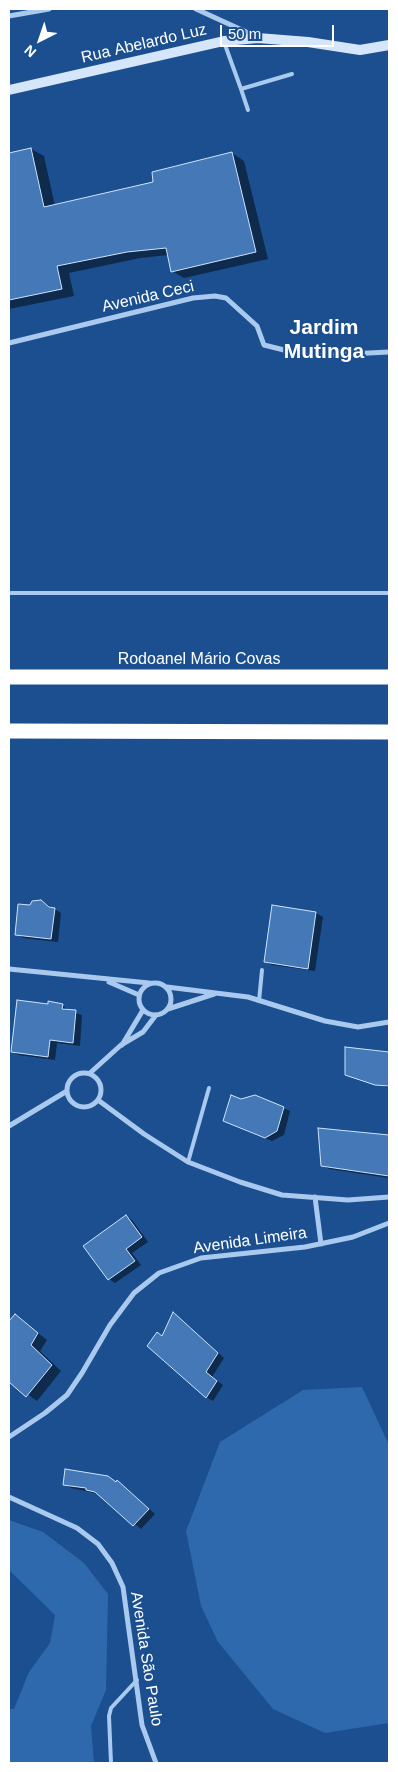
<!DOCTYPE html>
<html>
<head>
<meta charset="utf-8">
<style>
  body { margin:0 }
  #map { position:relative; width:398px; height:1772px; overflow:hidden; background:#1b4f8f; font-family:Arial,sans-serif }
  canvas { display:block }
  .frame { position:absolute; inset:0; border:10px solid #fff; pointer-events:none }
  .north { position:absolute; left:15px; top:15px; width:50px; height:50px; -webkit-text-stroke:4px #1b4f8f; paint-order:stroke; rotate:221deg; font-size:14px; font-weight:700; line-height:20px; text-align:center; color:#fff }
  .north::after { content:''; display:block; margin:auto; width:18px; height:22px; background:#fff; clip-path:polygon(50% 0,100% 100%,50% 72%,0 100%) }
  .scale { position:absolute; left:220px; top:25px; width:114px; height:22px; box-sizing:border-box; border:2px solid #fff; border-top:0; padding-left:6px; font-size:15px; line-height:18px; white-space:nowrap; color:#fff; -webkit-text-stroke:4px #1b4f8f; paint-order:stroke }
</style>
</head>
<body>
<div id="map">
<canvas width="398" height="1772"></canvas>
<div class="frame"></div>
<div class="north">N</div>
<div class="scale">50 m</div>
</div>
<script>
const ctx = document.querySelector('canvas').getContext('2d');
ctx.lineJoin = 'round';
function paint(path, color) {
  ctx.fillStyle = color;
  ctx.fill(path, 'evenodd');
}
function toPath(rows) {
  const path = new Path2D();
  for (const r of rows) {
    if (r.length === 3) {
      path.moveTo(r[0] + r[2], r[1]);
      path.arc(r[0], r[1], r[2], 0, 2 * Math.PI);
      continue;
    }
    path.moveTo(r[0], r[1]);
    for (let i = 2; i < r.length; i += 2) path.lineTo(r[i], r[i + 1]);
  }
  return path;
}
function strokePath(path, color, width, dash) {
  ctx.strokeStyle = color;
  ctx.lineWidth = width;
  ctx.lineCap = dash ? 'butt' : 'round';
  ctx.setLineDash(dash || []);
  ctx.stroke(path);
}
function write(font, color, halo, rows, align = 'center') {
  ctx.font = font + ' Arial,sans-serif';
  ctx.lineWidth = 4;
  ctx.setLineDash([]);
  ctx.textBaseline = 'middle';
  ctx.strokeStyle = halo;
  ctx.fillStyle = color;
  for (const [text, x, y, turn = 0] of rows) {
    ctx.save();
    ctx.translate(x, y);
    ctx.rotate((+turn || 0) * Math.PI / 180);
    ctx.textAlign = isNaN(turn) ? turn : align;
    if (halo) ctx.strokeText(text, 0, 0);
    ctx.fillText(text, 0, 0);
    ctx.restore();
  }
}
paint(toPath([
  [362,1387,389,1445,389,1723,325,1733,273,1709,218,1642,201,1606,186,1531,220,1442,303,1390],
  [9,1520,43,1532,84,1563,108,1594,106,1690,91,1726,94,1763,9,1763,9,1709,14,1709,29,1672,50,1643,55,1615,9,1570]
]), '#2e69ad');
paint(toPath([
  [31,149,44,156,55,206,154,183,232,153,244,161,268,259,184,278,172,271,168,255,140,258,69,273,74,296,9,309,9,154],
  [33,902,43,902,61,913,58,942,23,938,17,934],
  [273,907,316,913,323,917,315,971,272,965,265,962],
  [18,1001,62,1005,69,1011,82,1015,80,1046,57,1043,55,1060,19,1055,12,1052],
  [346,1048,389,1053,389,1088,347,1074],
  [241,1100,283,1108,290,1111,284,1135,272,1141,231,1124],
  [319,1129,389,1136,389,1178,329,1169,322,1165],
  [126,1216,132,1220,148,1242,132,1253,141,1265,115,1283,109,1279],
  [174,1314,224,1358,212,1377,223,1385,213,1401,206,1397],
  [15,1315,47,1340,40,1351,61,1371,37,1401,9,1381,9,1323],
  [118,1482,155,1514,141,1529,99,1494,71,1488,65,1484]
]), '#0007');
const building = toPath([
  [31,148,44,207,153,182,152,172,232,152,256,252,171,272,166,248,127,252,57,266,62,289,9,300,9,153,31,148],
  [41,900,49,907,55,908,51,939,15,935,18,904,30,905,32,901,41,900],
  [272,905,316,912,308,969,264,962,272,905],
  [17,1000,48,1004,48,1001,63,1004,62,1009,76,1010,73,1043,50,1040,48,1057,11,1052,17,1000],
  [345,1047,389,1052,389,1086,375,1085,345,1075,345,1047],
  [231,1095,241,1099,255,1095,284,1107,277,1131,265,1138,223,1121,231,1095],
  [318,1128,389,1135,389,1176,321,1166,318,1128],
  [126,1215,142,1237,126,1249,135,1261,108,1280,83,1246,126,1215],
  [173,1312,218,1353,206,1372,217,1381,206,1398,147,1346,157,1332,162,1336,173,1312],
  [15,1314,38,1333,31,1345,52,1365,26,1397,9,1382,9,1321,15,1314],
  [65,1469,108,1476,116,1482,117,1480,149,1509,133,1526,95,1492,86,1490,86,1488,63,1485,65,1469]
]);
paint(building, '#4478b7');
strokePath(building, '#cfe3fa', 1);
strokePath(toPath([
  [224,42,241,89,292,74],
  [241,89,248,110],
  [9,593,389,593],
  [259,1001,262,970],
  [188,1162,209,1088],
  [111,1763,109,1716,111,1708,137,1680]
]), '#a9c9ee', 4);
strokePath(toPath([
  [196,9,255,36],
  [9,16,49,9],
  [9,343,193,298,215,296,226,298,257,326,264,345,308,356,389,352],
  [9,969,149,983],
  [109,982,139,995],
  [155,999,16],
  [167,987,248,997,325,1021,358,1027,389,1022],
  [168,1009,214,994],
  [122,1045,143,1010],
  [84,1090,17],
  [90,1073,121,1045,143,1032,156,1015],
  [98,1100,144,1134,188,1162,240,1182,282,1195,348,1200,389,1197],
  [9,1126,67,1091],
  [315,1197,321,1244],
  [9,1437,45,1413,67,1395,82,1373,110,1325,134,1293,159,1273,201,1258,305,1247,353,1237,389,1223],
  [9,1497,77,1528,98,1544,112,1563,123,1587,142,1725,156,1763]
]), '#a9c9ee', 5);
strokePath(toPath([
  [9,90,224,41,258,38,308,42,360,50,389,45]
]), '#d6e6fa', 10);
strokePath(toPath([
  [9,677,389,677],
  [9,731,389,732]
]), '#fff', 15);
write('16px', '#fff', '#1b4f8f', [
  ["Rua Abelardo Luz",144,44,-13],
  ["Avenida Ceci",148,297,-13],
  ["Rodoanel Mário Covas",199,660],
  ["Avenida Limeira",250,1241,-8],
  ["Avenida São Paulo",146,1659,81]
]);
write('bold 21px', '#fff', '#1b4f8f', [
  ["Jardim",324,328],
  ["Mutinga",324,352]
]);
</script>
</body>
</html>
